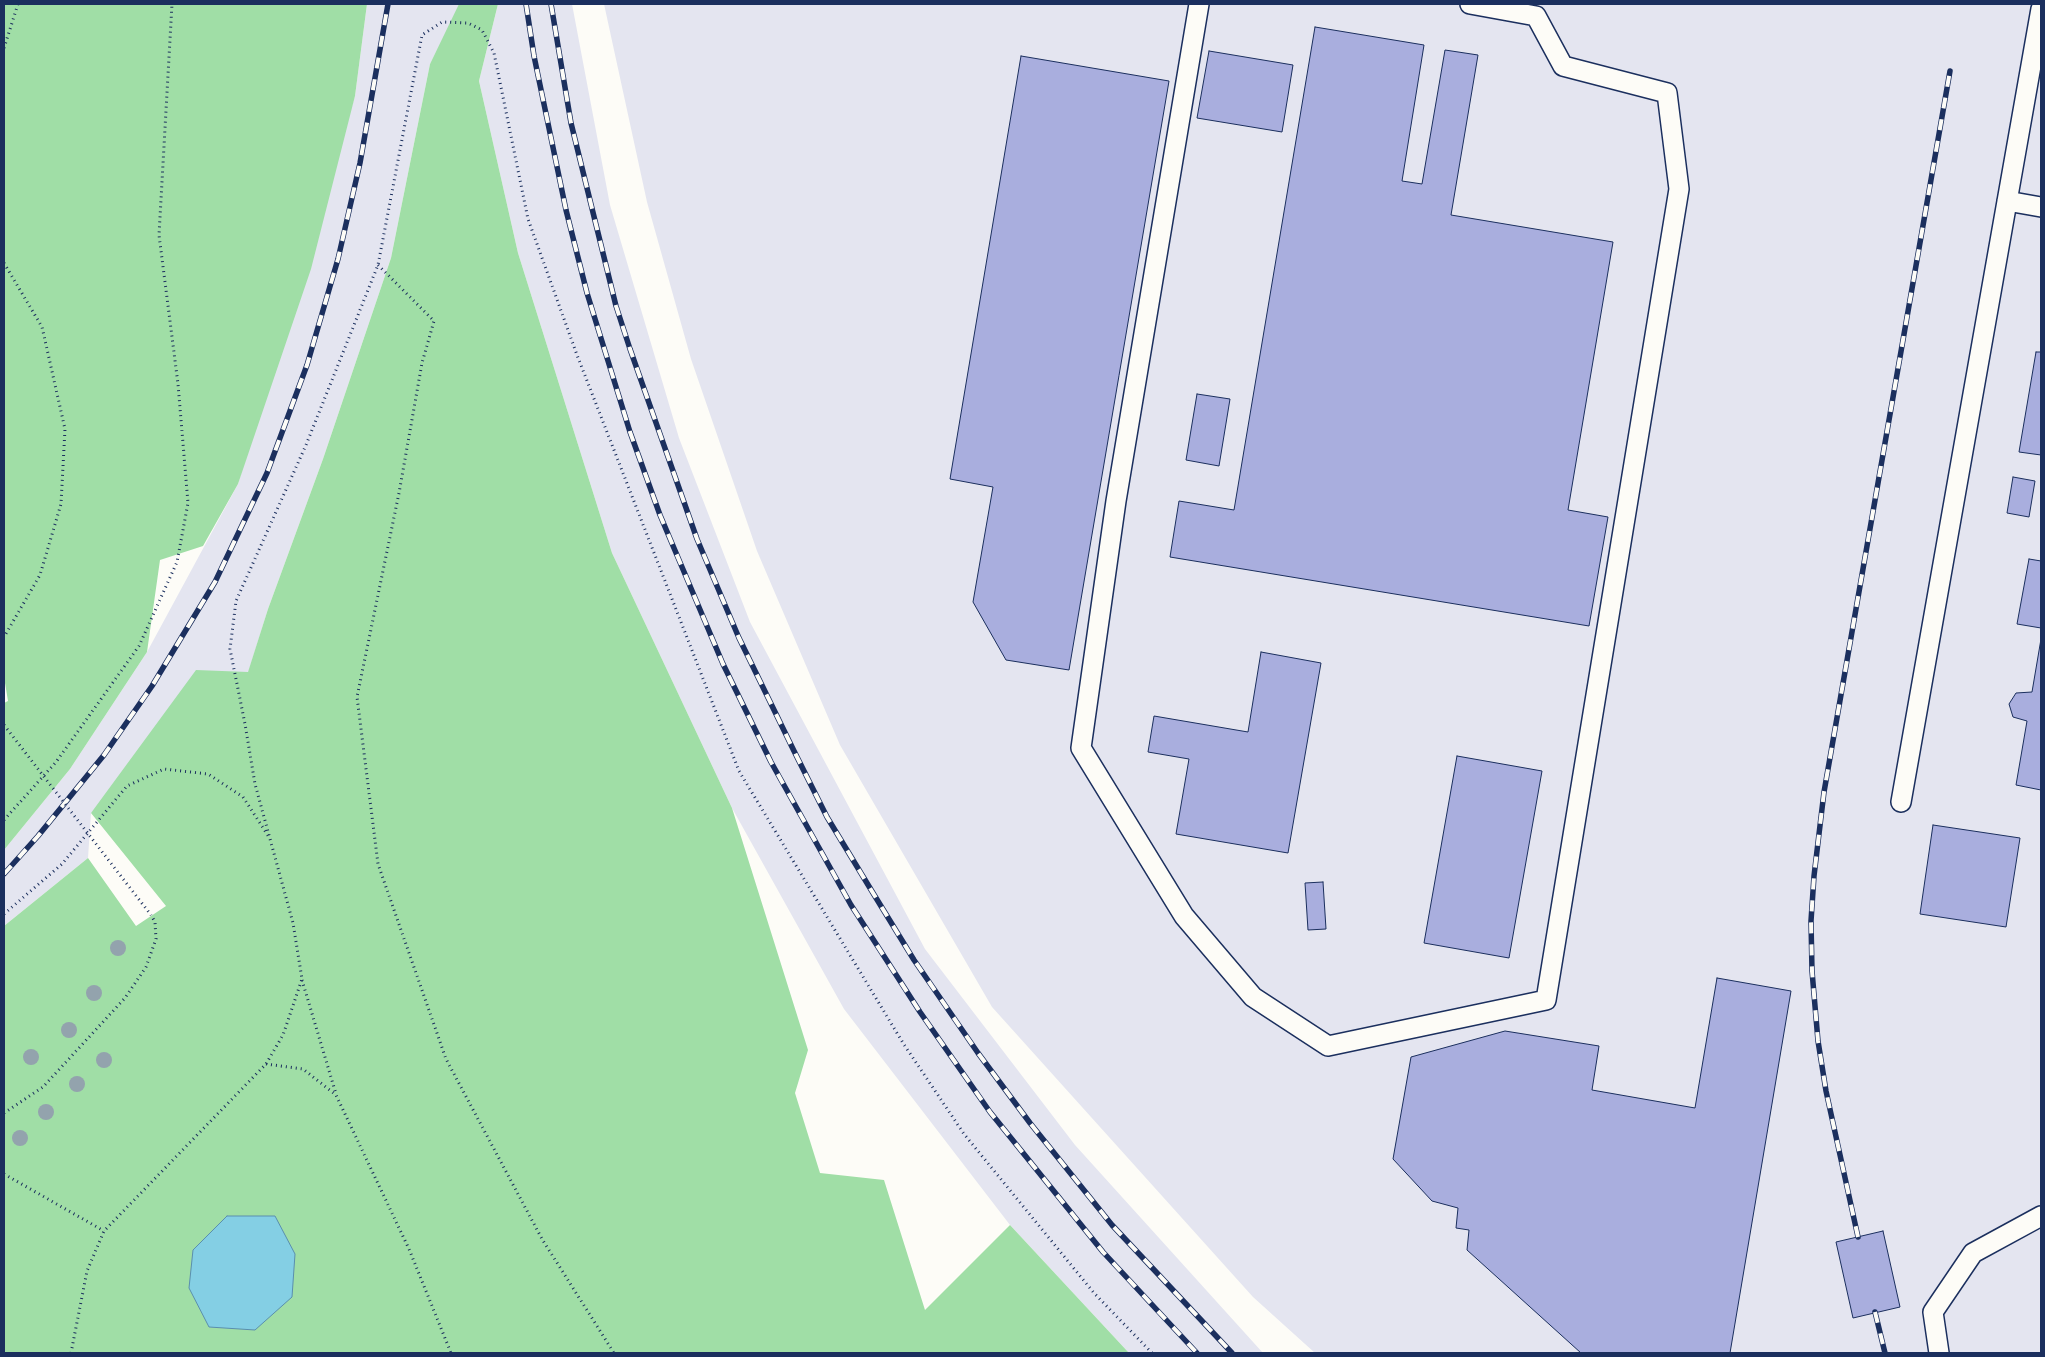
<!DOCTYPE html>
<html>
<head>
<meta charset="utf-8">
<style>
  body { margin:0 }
  #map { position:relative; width:2045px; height:1357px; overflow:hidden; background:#fdfcf7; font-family:Mynerve,sans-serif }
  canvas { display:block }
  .frame { position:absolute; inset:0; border:5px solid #1b2f5e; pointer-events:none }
</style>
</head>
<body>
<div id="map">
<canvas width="2045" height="1357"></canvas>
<div class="frame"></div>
</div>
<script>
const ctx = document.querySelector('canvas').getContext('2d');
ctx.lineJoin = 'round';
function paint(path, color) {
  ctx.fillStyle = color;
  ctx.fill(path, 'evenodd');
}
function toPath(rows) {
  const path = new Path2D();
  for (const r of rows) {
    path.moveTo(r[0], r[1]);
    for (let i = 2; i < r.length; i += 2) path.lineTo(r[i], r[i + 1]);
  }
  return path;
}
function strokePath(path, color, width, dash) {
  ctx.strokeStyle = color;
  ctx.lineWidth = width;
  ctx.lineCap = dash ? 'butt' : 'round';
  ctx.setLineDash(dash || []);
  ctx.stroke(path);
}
paint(toPath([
  [367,4,460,5,430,64,391,258,323,459,268,609,248,673,91,813,88,858,4,926,4,850,70,769,147,652,238,484,355,96],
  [498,4,572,4,610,205,679,438,750,622,925,949,1075,1145,1263,1353,1129,1353,1010,1225,844,1009,732,808,612,553,518,253,479,81],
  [604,4,2041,4,2041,1353,1315,1353,1253,1297,992,1007,840,745,757,551,691,359,647,202]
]), '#e4e5f0');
paint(toPath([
  [4,4,367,4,355,96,311,269,238,484,203,546,160,560,147,652,70,769,4,850,4,703,8,701,4,677],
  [459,4,498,4,479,81,518,253,612,553,732,808,808,1050,795,1093,820,1173,884,1180,925,1310,1010,1225,1129,1353,4,1353,4,926,88,858,136,926,166,906,91,813,196,670,248,672,268,609,323,459,391,258,430,64]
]), '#a0dea6');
const water = toPath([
  [227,1216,275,1216,295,1254,292,1297,255,1330,209,1327,189,1288,193,1250,227,1216]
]);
paint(water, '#84cfe4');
strokePath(water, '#5a8fae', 1);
const building = toPath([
  [1315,27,1424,45,1402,181,1422,184,1445,50,1478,55,1451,215,1613,242,1568,510,1608,517,1589,626,1170,557,1179,501,1234,510,1315,27],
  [1209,51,1293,65,1282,132,1197,118,1209,51],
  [1021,56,1169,81,1069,670,1006,660,973,602,993,487,950,479,1021,56],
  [2036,352,2041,352,2041,455,2019,452,2036,352],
  [1197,394,1230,399,1219,466,1186,460,1197,394],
  [2013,477,2035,481,2029,517,2007,513,2013,477],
  [2029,559,2041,561,2041,628,2017,624,2029,559],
  [2041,639,2041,790,2016,785,2027,721,2013,717,2009,704,2016,693,2032,692,2041,639],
  [1261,652,1321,663,1288,853,1176,834,1189,759,1148,752,1154,716,1248,732,1261,652],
  [1457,756,1542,771,1509,958,1424,943,1457,756],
  [1933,825,2020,838,2006,927,1920,914,1933,825],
  [1323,882,1326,929,1308,930,1305,883,1323,882],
  [1717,978,1791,991,1730,1353,1581,1353,1467,1250,1469,1230,1456,1228,1458,1208,1432,1201,1393,1159,1411,1057,1505,1031,1599,1046,1592,1090,1695,1108,1717,978],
  [1883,1231,1900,1307,1853,1318,1836,1242,1883,1231]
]);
paint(building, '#a9aede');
strokePath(building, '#1b2f5e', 1);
const service = toPath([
  [1199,4,1116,501,1081,748,1184,916,1253,997,1328,1046,1546,1000,1679,189,1667,93,1563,66,1536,16,1470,4],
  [2007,201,2041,207],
  [1901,802,2041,9],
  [1939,1353,1933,1312,1973,1253,2041,1216]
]);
strokePath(service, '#1b2f5e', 22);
strokePath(toPath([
  [4,48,18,4],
  [4,263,42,327,65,429,61,504,40,575,4,637],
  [378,265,434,321,422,363,399,493,357,697,378,864,446,1059,542,1239,614,1353],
  [4,820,56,762,139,646,177,562,188,503,178,384,159,235,172,4],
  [4,914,62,864,127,786,164,769,208,774,243,797,269,837],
  [302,980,336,1094],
  [266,1064,303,1069,336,1095,409,1249,451,1353],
  [4,1113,43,1087,125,998,146,967,156,939,155,922,151,915],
  [4,1174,104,1231],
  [71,1353,87,1271,104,1231,266,1064,283,1035,302,979,293,923,255,784,245,724,230,649,236,601,306,445,378,265,422,35,442,22,468,23,482,30,494,53,528,219,577,355,739,771,903,1043,964,1134,1094,1293,1152,1353]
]), '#1b2f5e', 3, [1, 4]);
strokePath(service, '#fdfcf7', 19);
const rail = toPath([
  [526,4,534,56,566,210,587,293,630,432,660,515,723,664,771,762,851,905,920,1012,990,1112,1103,1252,1197,1353],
  [551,4,571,123,616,306,630,349,697,539,739,638,794,751,827,817,873,893,914,960,978,1053,1030,1123,1112,1225,1232,1353],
  [4,874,38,836,104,755,152,686,215,582,267,473,307,365,338,259,360,163,388,4],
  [1858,1237,1826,1091,1818,1041,1812,971,1811,921,1814,876,1824,792,1950,71],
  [1875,1312,1885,1353]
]);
strokePath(rail, '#1b2f5e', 5.5);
strokePath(rail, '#fdfcf7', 4, [11]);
strokePath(toPath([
  [4,725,151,915]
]), '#1b2f5e', 3, [1, 4]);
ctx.fillStyle = '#93a3ad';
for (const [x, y] of [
  [118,948],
  [94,993],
  [69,1030],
  [31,1057],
  [104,1060],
  [77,1084],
  [46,1112],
  [20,1138]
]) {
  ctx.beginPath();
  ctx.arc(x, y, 8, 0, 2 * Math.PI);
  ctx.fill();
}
</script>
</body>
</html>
